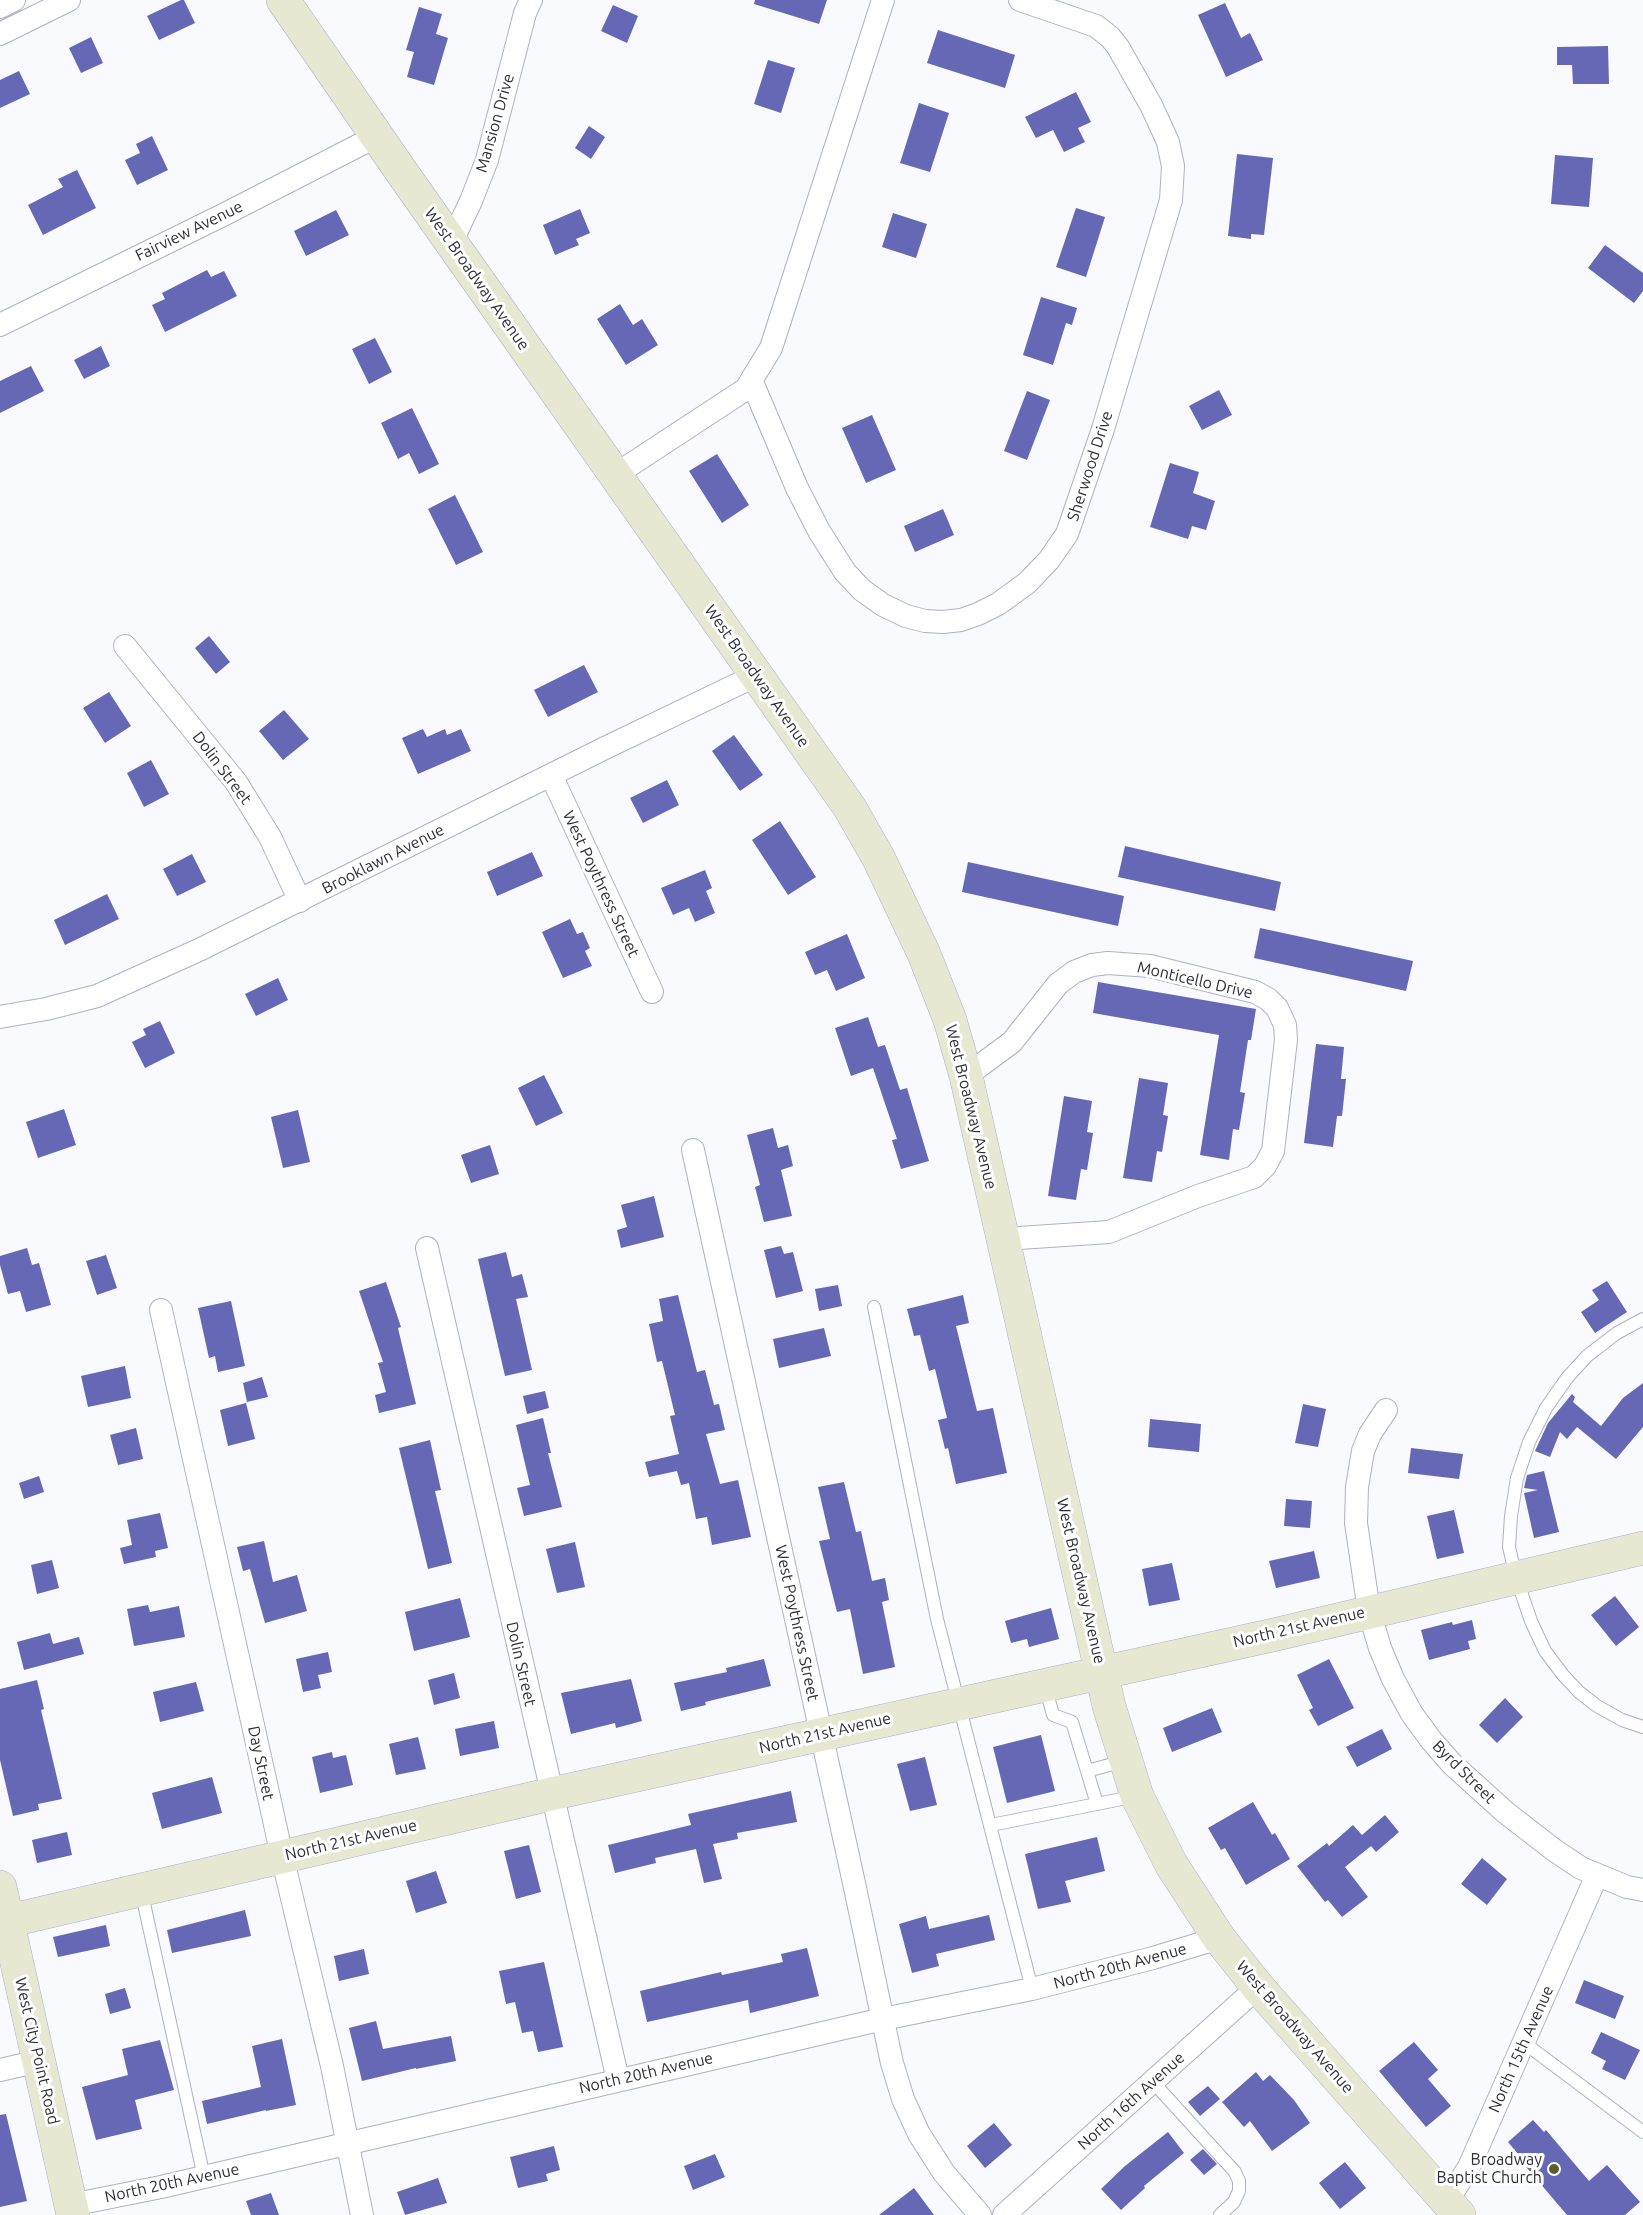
<!DOCTYPE html>
<html>
<head>
<meta charset="utf-8">
<style>
  body { margin:0 }
  canvas { display:block; background:#f9faff }
</style>
</head>
<body>
<canvas width="1643" height="2215"></canvas>
<script>
const ctx = document.querySelector('canvas').getContext('2d');
ctx.lineJoin = 'round';
function paint(path, color) {
  ctx.fillStyle = color;
  ctx.fill(path, 'evenodd');
}
function toPath(rows) {
  const path = new Path2D();
  for (const r of rows) {
    path.moveTo(r[0], r[1]);
    for (let i = 2; i < r.length; i += 2) path.lineTo(r[i], r[i + 1]);
  }
  return path;
}
function strokePath(path, color, width, dash) {
  ctx.strokeStyle = color;
  ctx.lineWidth = width;
  ctx.lineCap = dash ? 'butt' : 'round';
  ctx.setLineDash(dash || []);
  ctx.stroke(path);
}
function write(font, color, halo, rows, align = 'center') {
  ctx.font = font + ' Ubuntu,sans-serif';
  ctx.lineWidth = 6;
  ctx.setLineDash([]);
  ctx.textBaseline = 'middle';
  ctx.strokeStyle = halo;
  ctx.fillStyle = color;
  for (const [text, x, y, turn = 0] of rows) {
    ctx.save();
    ctx.translate(x, y);
    ctx.rotate((+turn || 0) * Math.PI / 180);
    ctx.textAlign = isNaN(turn) ? turn : align;
    if (halo) ctx.strokeText(text, 0, 0);
    ctx.fillText(text, 0, 0);
    ctx.restore();
  }
}
paint(toPath([
  [181,0,184,0,195,23,159,40,147,16],
  [755,0,827,0,819,24,754,4],
  [1225,3,1241,38,1250,33,1263,60,1226,77,1198,15],
  [613,5,638,16,627,43,601,31],
  [419,7,442,14,436,34,448,38,434,85,407,77,414,52,406,50],
  [938,30,1015,55,1005,88,927,63],
  [91,37,103,63,81,73,69,48],
  [1608,46,1609,84,1573,84,1572,65,1557,65,1557,47],
  [768,60,795,68,781,113,754,104],
  [19,71,30,94,0,108,0,80],
  [1076,92,1091,122,1078,128,1085,142,1064,152,1053,130,1036,138,1025,117],
  [919,103,949,113,930,172,900,163],
  [589,126,605,137,591,159,575,148],
  [152,136,168,170,137,185,125,160,140,153,136,144],
  [1237,154,1273,158,1264,235,1251,234,1251,239,1228,236],
  [1555,155,1593,158,1589,207,1551,204],
  [77,170,96,208,43,235,28,205,63,187,58,179],
  [1076,208,1105,217,1086,277,1056,267],
  [580,209,590,233,576,239,579,245,555,255,543,225],
  [336,210,349,235,306,256,294,231],
  [893,213,927,224,916,258,882,247],
  [1605,245,1643,273,1643,291,1634,303,1588,268],
  [207,270,211,277,224,271,237,296,165,332,152,305,165,299,162,293],
  [1041,297,1077,308,1072,325,1066,323,1053,365,1023,355],
  [620,304,633,325,642,319,658,345,626,365,597,319],
  [375,338,392,372,369,384,352,349],
  [101,346,110,366,84,379,74,360],
  [31,366,44,391,0,413,0,381],
  [1219,390,1232,415,1202,430,1189,406],
  [1027,391,1050,400,1027,460,1004,451],
  [412,408,439,464,419,474,409,453,398,459,381,423],
  [872,415,896,470,866,483,842,428],
  [717,454,749,505,722,523,689,471],
  [1170,463,1199,472,1193,493,1215,501,1206,530,1192,526,1188,539,1150,527],
  [455,495,483,552,456,565,428,509],
  [943,509,954,535,915,552,904,526],
  [209,636,230,662,216,674,195,648],
  [584,665,598,692,548,717,534,690],
  [109,692,131,726,105,743,83,708],
  [284,710,309,739,283,760,259,731],
  [423,729,427,737,445,729,447,735,461,729,471,751,418,774,402,738],
  [734,735,763,775,740,791,712,751],
  [151,760,169,794,144,807,127,773],
  [667,780,679,805,643,823,630,798],
  [780,821,816,877,788,895,752,840],
  [1125,846,1281,882,1275,911,1118,877],
  [532,852,543,876,497,896,487,872],
  [192,854,206,882,177,896,163,869],
  [968,862,1124,896,1118,926,962,892],
  [705,870,712,888,706,891,715,913,695,922,689,908,673,915,661,888],
  [107,894,119,919,65,945,54,920],
  [570,919,577,934,583,932,590,948,585,951,592,966,563,978,542,932],
  [1260,928,1413,961,1406,991,1254,958],
  [847,934,865,978,836,991,827,970,815,975,805,952],
  [278,978,288,1000,256,1016,245,994],
  [1098,982,1256,1009,1251,1040,1248,1040,1240,1092,1245,1093,1239,1130,1233,1129,1229,1160,1200,1155,1219,1035,1093,1013],
  [868,1017,878,1047,885,1045,900,1090,907,1088,929,1161,901,1169,892,1140,897,1139,873,1068,851,1076,835,1028],
  [160,1021,175,1053,145,1068,132,1042,146,1035,143,1029],
  [1316,1044,1344,1047,1341,1079,1346,1079,1342,1116,1337,1116,1333,1147,1304,1143],
  [544,1075,563,1113,536,1126,518,1088],
  [1139,1078,1168,1083,1163,1115,1168,1116,1162,1152,1157,1151,1152,1182,1123,1178],
  [1064,1096,1092,1101,1087,1132,1093,1133,1087,1170,1081,1169,1076,1200,1048,1196],
  [64,1109,76,1145,38,1158,26,1122],
  [298,1110,310,1162,283,1168,271,1117],
  [773,1128,778,1148,788,1145,793,1166,781,1170,792,1216,764,1222,755,1187,760,1185,747,1135],
  [490,1145,499,1174,471,1183,461,1155],
  [654,1196,664,1237,621,1248,617,1230,627,1227,621,1205],
  [781,1246,784,1254,793,1252,803,1291,776,1298,764,1250],
  [27,1248,32,1265,39,1263,51,1305,26,1312,20,1291,8,1294,0,1265,0,1256],
  [506,1252,512,1277,522,1274,528,1297,516,1299,532,1370,505,1376,478,1259],
  [106,1255,117,1288,97,1295,86,1261],
  [1607,1281,1627,1312,1595,1333,1581,1312,1599,1300,1592,1290],
  [386,1282,401,1327,398,1328,416,1404,379,1413,375,1395,386,1392,378,1363,383,1362,359,1291],
  [838,1285,842,1306,819,1311,815,1289],
  [678,1295,697,1372,705,1370,714,1405,719,1404,725,1430,706,1434,720,1484,738,1480,751,1537,712,1545,707,1517,696,1519,689,1483,681,1485,677,1471,649,1477,645,1462,679,1454,670,1416,675,1415,662,1361,657,1362,649,1324,663,1321,659,1299],
  [963,1295,969,1323,956,1326,977,1411,993,1408,1007,1473,956,1484,948,1448,945,1449,938,1420,947,1418,935,1369,929,1371,920,1335,914,1336,907,1309],
  [231,1301,245,1366,218,1372,215,1356,209,1358,198,1308],
  [824,1328,831,1356,779,1368,773,1339],
  [125,1366,131,1398,88,1407,81,1376],
  [262,1377,268,1397,247,1402,243,1383],
  [1643,1383,1643,1427,1616,1459,1577,1427,1567,1439,1560,1432,1550,1457,1535,1451,1548,1423,1572,1394,1575,1397,1573,1402,1601,1426,1623,1398],
  [545,1391,549,1408,527,1414,523,1396],
  [246,1403,255,1439,228,1446,220,1410],
  [1303,1404,1326,1409,1318,1447,1295,1443],
  [543,1418,551,1453,548,1453,562,1507,524,1516,517,1488,530,1485,516,1425],
  [1150,1419,1201,1424,1199,1452,1148,1447],
  [136,1428,143,1459,118,1465,110,1435],
  [430,1440,441,1490,435,1491,452,1563,428,1569,399,1448],
  [1411,1448,1463,1454,1459,1479,1408,1473],
  [1544,1471,1559,1532,1534,1538,1524,1493,1538,1490,1524,1488,1527,1475],
  [39,1476,44,1492,24,1499,19,1483],
  [844,1482,856,1532,861,1531,872,1581,885,1578,889,1600,882,1602,895,1667,863,1674,850,1609,837,1612,819,1541,830,1539,818,1487],
  [1286,1499,1312,1501,1310,1528,1284,1526],
  [1454,1510,1464,1553,1437,1559,1427,1516],
  [160,1513,168,1548,155,1551,156,1557,124,1564,120,1548,132,1545,127,1520],
  [264,1541,273,1582,297,1575,307,1611,265,1623,250,1569,243,1571,237,1547],
  [575,1542,585,1587,557,1593,546,1549],
  [1314,1551,1320,1578,1276,1588,1269,1561],
  [52,1560,59,1588,37,1594,31,1565],
  [1172,1563,1180,1600,1149,1606,1142,1569],
  [1615,1596,1639,1627,1616,1646,1591,1615],
  [460,1598,470,1637,414,1651,405,1612],
  [148,1605,150,1612,179,1606,185,1637,134,1646,127,1609],
  [1051,1608,1059,1639,1029,1647,1027,1639,1011,1643,1005,1621],
  [1472,1620,1476,1639,1468,1641,1470,1649,1429,1660,1421,1630,1452,1622,1453,1625],
  [50,1633,53,1644,79,1637,84,1654,24,1670,17,1642],
  [328,1652,332,1672,318,1675,321,1688,303,1692,296,1659],
  [764,1659,771,1686,705,1702,706,1705,681,1711,674,1683,727,1672,726,1668],
  [1329,1659,1354,1708,1318,1726,1309,1710,1313,1708,1297,1675],
  [454,1673,460,1698,434,1705,428,1680],
  [631,1679,642,1721,616,1728,615,1723,571,1734,561,1693],
  [37,1680,44,1709,41,1710,62,1799,38,1804,39,1810,13,1816,0,1760,0,1689],
  [196,1682,204,1711,160,1722,153,1692],
  [1505,1698,1523,1717,1497,1743,1479,1725],
  [1212,1708,1222,1732,1172,1752,1163,1728],
  [494,1721,499,1748,460,1756,455,1729],
  [1382,1729,1392,1749,1357,1767,1346,1747],
  [1041,1735,1055,1791,1007,1803,993,1747],
  [418,1737,426,1769,396,1775,389,1744],
  [332,1752,333,1758,346,1755,353,1785,320,1793,312,1757],
  [925,1757,937,1805,910,1811,897,1764],
  [212,1777,222,1813,162,1829,152,1793],
  [791,1791,797,1822,737,1833,738,1839,713,1844,722,1879,704,1883,696,1849,655,1858,656,1863,615,1873,608,1845,691,1825,688,1814],
  [1253,1802,1272,1835,1275,1833,1290,1859,1246,1885,1225,1848,1221,1850,1208,1828],
  [1385,1815,1399,1832,1376,1852,1371,1846,1345,1867,1368,1897,1342,1917,1328,1900,1325,1902,1297,1866,1327,1843,1329,1846,1353,1825,1362,1835],
  [67,1832,72,1855,37,1863,32,1840],
  [1097,1837,1105,1871,1065,1881,1071,1902,1038,1909,1025,1854],
  [529,1845,541,1892,516,1899,504,1851],
  [1482,1858,1507,1879,1487,1905,1461,1884],
  [436,1871,447,1903,416,1913,406,1881],
  [245,1910,251,1936,172,1953,167,1930],
  [989,1915,995,1940,936,1954,939,1966,912,1973,899,1924,926,1916,929,1929],
  [106,1925,110,1946,58,1957,53,1937],
  [807,1948,819,1996,750,2013,748,2000,647,2022,640,1991,721,1972,722,1975,783,1962,781,1954],
  [364,1949,369,1974,339,1981,334,1956],
  [544,1962,563,2047,538,2052,533,2031,522,2033,515,2002,506,2004,499,1971],
  [1584,1980,1624,1996,1615,2019,1575,2003],
  [125,1988,131,2008,110,2014,105,1994],
  [376,2021,383,2049,451,2036,456,2061,416,2069,416,2068,362,2081,349,2028],
  [1601,2032,1640,2050,1625,2080,1602,2069,1606,2061,1591,2053],
  [282,2039,296,2105,266,2111,266,2110,207,2124,202,2101,261,2087,252,2046],
  [160,2040,174,2090,135,2100,142,2129,96,2140,82,2087,128,2075,122,2049],
  [1414,2042,1438,2070,1428,2079,1451,2106,1426,2127,1379,2071],
  [1256,2072,1263,2081,1270,2075,1294,2100,1310,2123,1272,2151,1250,2121,1244,2127,1222,2102],
  [1208,2086,1220,2099,1200,2116,1188,2102],
  [6,2114,27,2201,0,2207,0,2115],
  [1533,2120,1544,2132,1546,2130,1589,2181,1607,2165,1640,2202,1625,2215,1567,2215,1516,2155,1518,2154,1508,2142],
  [994,2123,1012,2145,985,2168,967,2146],
  [1168,2132,1184,2153,1144,2186,1145,2188,1121,2210,1101,2189,1125,2166],
  [554,2146,560,2170,546,2174,548,2181,518,2188,510,2157],
  [1203,2149,1217,2164,1204,2175,1190,2160],
  [715,2154,725,2177,693,2190,684,2166],
  [1345,2162,1366,2188,1340,2209,1319,2183],
  [438,2178,447,2203,405,2215,397,2192],
  [914,2188,934,2215,879,2215],
  [271,2193,279,2215,251,2215,246,2201]
]), '#6667b5');
const lane = toPath([
  [874,1307,937,1619,1032,1989],
  [1643,1319,1617,1333,1587,1356,1567,1378,1546,1408,1529,1442,1517,1478,1511,1516,1509,1547,1516,1577,1531,1621,1545,1651,1563,1675,1579,1692,1597,1706,1622,1720,1643,1727],
  [1045,1685,1053,1715,1072,1722,1087,1771,1124,1761],
  [1087,1771,1097,1804],
  [991,1825,1137,1796],
  [141,1890,204,2177],
  [1523,2042,1643,2132],
  [1153,2082,1235,2172,1239,2181,1239,2191,1234,2202,1220,2215]
]);
const street = toPath([
  [0,7,14,0],
  [0,34,69,0],
  [451,243,471,201,487,160,525,13,531,0],
  [0,325,225,214,377,136],
  [752,382,797,488,819,531,845,572,862,590,883,605,906,616,925,621,943,622,961,620,978,614,998,604,1027,583,1049,560,1067,534,1103,429,1171,200,1173,166,1168,142,1151,105,1118,47,1110,37,1096,26,1020,0],
  [615,475,746,389,771,348,883,0],
  [125,646,236,782,270,837,300,901],
  [551,775,652,992],
  [0,1017,46,1009,97,996,201,949,605,748,757,675],
  [966,1076,1012,1042,1058,984,1074,972,1092,965,1108,963,1150,966,1255,992,1268,999,1277,1008,1285,1025,1286,1040,1273,1151,1265,1166,1254,1177,1198,1196,1109,1232,1004,1239],
  [693,1150,854,1883,892,2063,903,2099,919,2134,944,2173,980,2215],
  [427,1248,618,2080],
  [161,1310,282,1856,332,2066,362,2215],
  [1386,1410,1370,1434,1363,1451,1357,1487,1356,1523,1369,1611,1380,1648,1393,1679,1412,1714,1431,1740,1452,1764,1505,1812,1554,1850,1581,1868,1627,1887,1643,1890],
  [0,2070,39,2061],
  [1447,2201,1469,2167,1597,1875],
  [71,2205,161,2187,883,2019,1032,1989,1153,1958,1219,1938],
  [1004,2215,1258,1987]
]);
const secondary = toPath([
  [283,0,403,174,850,808,879,859,924,954,950,1020,966,1076,1109,1706,1137,1796,1171,1864,1219,1938,1258,1987,1459,2215],
  [0,1887,73,2215],
  [8,1921,551,1794,1273,1635,1643,1548]
]);
strokePath(lane, '#aeb0c6', 14);
strokePath(street, '#aeb0c6', 24);
strokePath(secondary, '#aeb0c6', 34);
strokePath(lane, '#fff', 12);
strokePath(street, '#fff', 22);
strokePath(secondary, '#e6e8d1', 33);
for (const [x, y, r, color] of [
  [1554,2169,6,"#585e2d"]
]) {
  const dot = new Path2D();
  dot.arc(x, y, r, 0, 2 * Math.PI);
  ctx.fillStyle = color;
  ctx.fill(dot);
  strokePath(dot, '#fff', 2);
}
write('16px', '#2d2e37', '#fff', [
  ["Mansion Drive",495,123,-74],
  ["Fairview Avenue",189,231,-26],
  ["West Broadway Avenue",477,279,55],
  ["Sherwood Drive",1090,466,-72],
  ["West Broadway Avenue",757,676,55],
  ["Dolin Street",222,768,53],
  ["Brooklawn Avenue",383,859,-27],
  ["West Poythress Street",601,884,65],
  ["Monticello Drive",1195,980,13],
  ["West Broadway Avenue",971,1107,76],
  ["West Broadway Avenue",1081,1581,77],
  ["West Poythress Street",797,1623,78],
  ["North 21st Avenue",1299,1627,-13],
  ["Dolin Street",521,1664,77],
  ["North 21st Avenue",825,1733,-13],
  ["Day Street",261,1763,78],
  ["Byrd Street",1464,1772,45],
  ["North 21st Avenue",351,1840,-13],
  ["North 20th Avenue",1120,1966,-15],
  ["West Broadway Avenue",1295,2027,49],
  ["North 15th Avenue",1521,2049,-66],
  ["West City Point Road",37,2051,77],
  ["North 20th Avenue",646,2073,-13],
  ["North 16th Avenue",1131,2101,-42],
  ["North 20th Avenue",172,2183,-12]
]);
write('16px', '#2d2e37', '#fff', [
  ["Broadway",1542,2160],
  ["Baptist Church",1542,2178]
], 'right');
</script>
</body>
</html>
